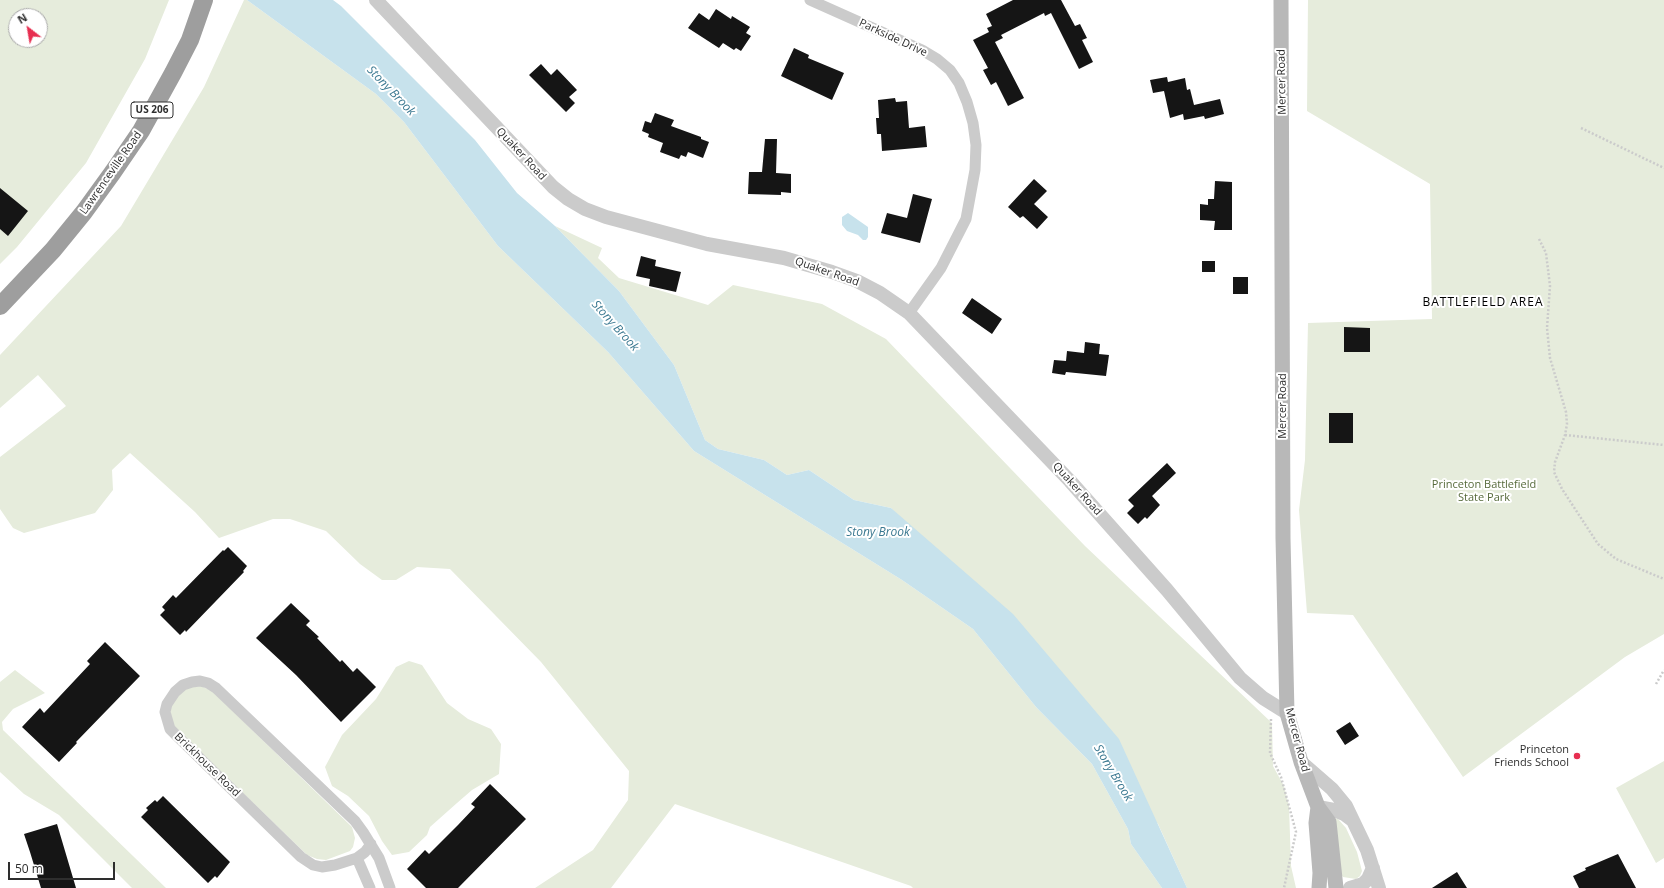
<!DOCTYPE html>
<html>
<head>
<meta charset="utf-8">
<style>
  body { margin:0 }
  #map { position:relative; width:1664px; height:888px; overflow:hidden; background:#fff; font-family:"Open Sans",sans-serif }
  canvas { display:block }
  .north { position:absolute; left:8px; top:8px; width:40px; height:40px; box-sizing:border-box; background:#fff; border:1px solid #ababab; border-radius:50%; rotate:329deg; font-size:11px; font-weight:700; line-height:16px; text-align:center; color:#2e2e2e }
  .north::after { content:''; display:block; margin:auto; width:14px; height:18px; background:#e72e50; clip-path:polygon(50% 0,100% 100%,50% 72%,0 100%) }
  .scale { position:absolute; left:8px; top:862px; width:107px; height:18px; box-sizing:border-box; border:2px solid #2e2e2e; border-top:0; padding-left:5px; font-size:12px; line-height:14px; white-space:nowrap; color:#2e2e2e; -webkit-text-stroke:3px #fff; paint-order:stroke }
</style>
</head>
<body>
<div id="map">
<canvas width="1664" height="888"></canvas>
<div class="north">N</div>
<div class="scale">50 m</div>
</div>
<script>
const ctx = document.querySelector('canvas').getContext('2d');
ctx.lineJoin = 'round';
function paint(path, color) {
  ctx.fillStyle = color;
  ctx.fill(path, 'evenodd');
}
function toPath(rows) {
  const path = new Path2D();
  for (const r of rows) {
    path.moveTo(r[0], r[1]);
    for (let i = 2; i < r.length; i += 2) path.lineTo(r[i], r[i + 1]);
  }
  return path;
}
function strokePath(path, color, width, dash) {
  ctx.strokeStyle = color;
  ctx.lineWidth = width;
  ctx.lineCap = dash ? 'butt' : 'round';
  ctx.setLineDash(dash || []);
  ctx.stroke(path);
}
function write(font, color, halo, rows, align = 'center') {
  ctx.font = font + ' "Open Sans",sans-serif';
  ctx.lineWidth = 4;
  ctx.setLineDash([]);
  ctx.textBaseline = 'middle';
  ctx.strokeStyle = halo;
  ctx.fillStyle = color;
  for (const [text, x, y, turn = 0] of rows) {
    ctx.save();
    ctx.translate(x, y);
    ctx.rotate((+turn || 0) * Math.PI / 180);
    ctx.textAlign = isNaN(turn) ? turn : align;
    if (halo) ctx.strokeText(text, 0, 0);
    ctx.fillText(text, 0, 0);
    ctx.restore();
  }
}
paint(toPath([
  [0,0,169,0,145,59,86,163,17,247,0,264],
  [16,16,40,16,40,40,16,40],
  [244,0,247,0,376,94,404,122,498,246,608,352,694,451,902,580,973,629,1036,707,1092,764,1128,829,1131,844,1162,888,913,888,911,886,675,804,611,888,535,888,593,850,628,800,629,771,541,662,450,569,417,567,396,580,382,580,360,564,326,531,290,519,273,519,219,538,195,512,130,453,112,470,113,490,95,513,24,533,13,528,0,509,0,457,66,406,38,375,0,408,0,355,121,226,204,87],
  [1308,0,1664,0,1664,634,1625,657,1463,777,1353,615,1307,613,1299,510,1305,460,1308,323,1432,319,1430,184,1307,111],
  [555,226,602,248,598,258,619,278,708,305,733,285,822,304,886,339,1085,546,1272,723,1273,766,1284,786,1289,806,1291,866,1296,888,1187,888,1158,824,891,508,854,500,809,470,787,475,764,460,718,449,705,440,674,365,619,291],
  [409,661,422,665,447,703,468,719,491,729,501,744,499,774,472,790,457,803,430,827,427,835,409,852,392,855,382,841,369,816,348,796,332,786,325,767,342,735,376,699,396,667],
  [15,670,45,693,13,709,2,722,3,730,166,888,132,888,59,815,24,794,0,772,0,682],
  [201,686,212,691,352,827,355,838,353,847,350,851,326,860,317,859,307,855,174,726,170,713,173,700,188,687],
  [1664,761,1664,858,1656,863,1616,788],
  [1334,818,1338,819,1346,828,1357,852,1362,871,1360,876,1356,879,1343,877,1340,873]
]), '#e6ecdc');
paint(toPath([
  [247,0,333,0,341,6,475,140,517,193,555,226,619,291,674,365,705,440,718,449,764,460,787,475,809,470,854,500,891,508,1013,614,1119,739,1187,888,1162,888,1131,844,1128,829,1092,764,1036,707,973,629,902,580,694,451,608,352,498,246,404,122,376,94],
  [848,213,868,227,868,237,866,240,863,240,858,235,847,231,842,225,842,217]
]), '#c7e2ec');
paint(toPath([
  [1013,0,1061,0,1075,26,1080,24,1087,38,1082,40,1093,62,1079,69,1051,13,1045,16,1044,13,1001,35,1003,38,995,42,1024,98,1008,106,996,82,991,85,983,70,988,68,973,40,989,32,987,28,992,26,986,14],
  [716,9,731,19,732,16,750,27,746,33,751,36,741,51,736,48,734,50,723,43,719,48,688,28,699,13,709,20],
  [794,48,809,55,808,58,844,73,832,100,781,76],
  [541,64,551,75,557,69,577,90,569,97,575,103,566,112,529,75],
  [1167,77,1168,82,1185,78,1187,90,1190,89,1194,105,1220,99,1224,114,1205,119,1204,116,1184,120,1183,114,1170,118,1164,91,1153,93,1150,80],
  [895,98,896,102,907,101,909,128,925,126,927,147,882,151,881,134,877,134,876,118,879,118,878,100],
  [655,113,674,120,671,126,701,137,701,139,709,142,703,158,688,152,686,157,681,155,679,159,660,152,663,143,648,137,649,134,642,131,645,121,651,123],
  [765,139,777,139,776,173,791,174,791,193,781,192,781,195,748,194,749,172,762,172],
  [1034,179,1047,191,1034,204,1048,217,1037,229,1023,216,1020,218,1008,207],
  [1215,181,1232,182,1232,230,1214,230,1215,221,1200,220,1200,204,1208,205,1208,199,1214,199],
  [0,188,28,211,8,236,0,229],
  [913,194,932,199,920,243,881,233,887,213,907,218],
  [641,256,656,260,655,266,681,272,676,292,649,286,650,279,636,276],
  [1202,261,1215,261,1215,272,1202,272],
  [1233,277,1248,277,1248,294,1233,294],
  [972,298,1002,319,992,334,962,313],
  [1344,327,1370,328,1370,352,1344,352],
  [1085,342,1100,344,1099,354,1109,355,1106,376,1066,372,1065,375,1052,373,1054,360,1066,361,1067,351,1084,353],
  [1329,413,1353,413,1353,443,1329,443],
  [1167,463,1176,473,1152,496,1160,505,1147,519,1145,517,1138,524,1127,513,1134,506,1128,500],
  [228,547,247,566,243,571,244,572,186,632,185,630,180,635,160,615,165,610,162,607,173,595,176,598,223,550,224,551],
  [291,603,310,621,306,625,319,637,317,638,340,662,342,660,353,672,357,668,376,687,341,722,296,675,256,638],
  [105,642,140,676,76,742,77,743,59,762,22,727,40,708,44,713,90,664,87,661],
  [1350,722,1359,736,1345,745,1336,731],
  [490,784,526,819,458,888,426,888,407,869,425,850,429,854,458,825,475,807,471,804],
  [163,796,230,862,217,878,215,876,208,883,141,817,148,810,146,808,155,800,157,802],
  [57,824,76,888,41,888,30,852,24,834],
  [1618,854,1636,888,1579,888,1573,876,1586,870,1585,868],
  [1457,872,1467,888,1432,888]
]), '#151515');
strokePath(toPath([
  [1581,128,1664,168],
  [1539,239,1546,253,1550,286,1547,328,1550,358,1566,412,1567,424,1565,435,1555,462,1554,472,1562,489,1598,544,1616,559,1664,579],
  [1565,435,1664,445],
  [1656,684,1664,670],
  [1271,719,1270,753,1281,777,1296,832,1284,888]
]), '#cbcbcb', 2.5, [2, 2]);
strokePath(toPath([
  [810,0,922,50,937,59,950,70,959,83,967,102,973,123,976,145,975,170,966,219,941,268,909,313],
  [357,858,365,852,371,844],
  [370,888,357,858,335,865,322,867,313,865,301,857,176,735,170,729,165,712,167,704,175,692,183,685,192,682,200,681,208,683,216,688,355,821,363,832,379,858,390,888]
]), '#cbcbcb', 11);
strokePath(toPath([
  [376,0,553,187,568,199,585,209,606,217,707,244,784,258,832,272,857,281,880,293,909,313,1070,481,1167,590,1240,678,1263,698,1287,713],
  [1301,762,1332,789,1346,806,1367,850,1379,888],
  [1318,807,1334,810,1344,814,1352,820],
  [1350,888,1363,884,1368,879,1373,868]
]), '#cbcbcb', 14);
strokePath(toPath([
  [1281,0,1283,538,1287,713,1301,762,1318,807,1329,822,1336,888],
  [1318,807,1316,823,1320,873,1319,888]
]), '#b8b8b8', 15);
strokePath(toPath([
  [0,306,53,250,84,212,113,172,141,131,173,73,190,40,204,0]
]), '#9e9e9e', 18);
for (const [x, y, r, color] of [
  [1577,756,4,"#e72e50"]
]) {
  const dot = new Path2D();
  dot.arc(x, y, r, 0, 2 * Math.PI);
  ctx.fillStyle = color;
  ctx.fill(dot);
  strokePath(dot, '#fff', 1.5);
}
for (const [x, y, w] of [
  [152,110,42]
]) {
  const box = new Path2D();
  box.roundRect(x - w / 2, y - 8, w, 16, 3);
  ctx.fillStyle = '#fff';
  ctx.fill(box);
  strokePath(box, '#2e2e2e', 1);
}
write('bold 10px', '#2e2e2e', null, [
  ["US 206",152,110]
]);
write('11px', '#2e2e2e', '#fff', [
  ["Parkside Drive",893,38,25],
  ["Mercer Road",1282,82,-91],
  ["Quaker Road",521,154,47],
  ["Lawrenceville Road",111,173,-55],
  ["Quaker Road",827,272,19],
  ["Mercer Road",1283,406,-90],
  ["Quaker Road",1077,489,48],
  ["Mercer Road",1297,740,75],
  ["Brickhouse Road",207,765,44]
]);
write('11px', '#566a3b', '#fff', [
  ["Princeton Battlefield",1484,485],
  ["State Park",1484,498]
]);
write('11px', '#2e2e2e', '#fff', [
  ["Princeton",1569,750],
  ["Friends School",1569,763]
], 'right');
write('italic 12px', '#3b7991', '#fff', [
  ["Stony Brook",391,91,46],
  ["Stony Brook",615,326,48],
  ["Stony Brook",878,533],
  ["Stony Brook",1113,773,59]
]);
ctx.letterSpacing = '1px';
write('12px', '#000', '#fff', [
  ["BATTLEFIELD AREA",1483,303]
]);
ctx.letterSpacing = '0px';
</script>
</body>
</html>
